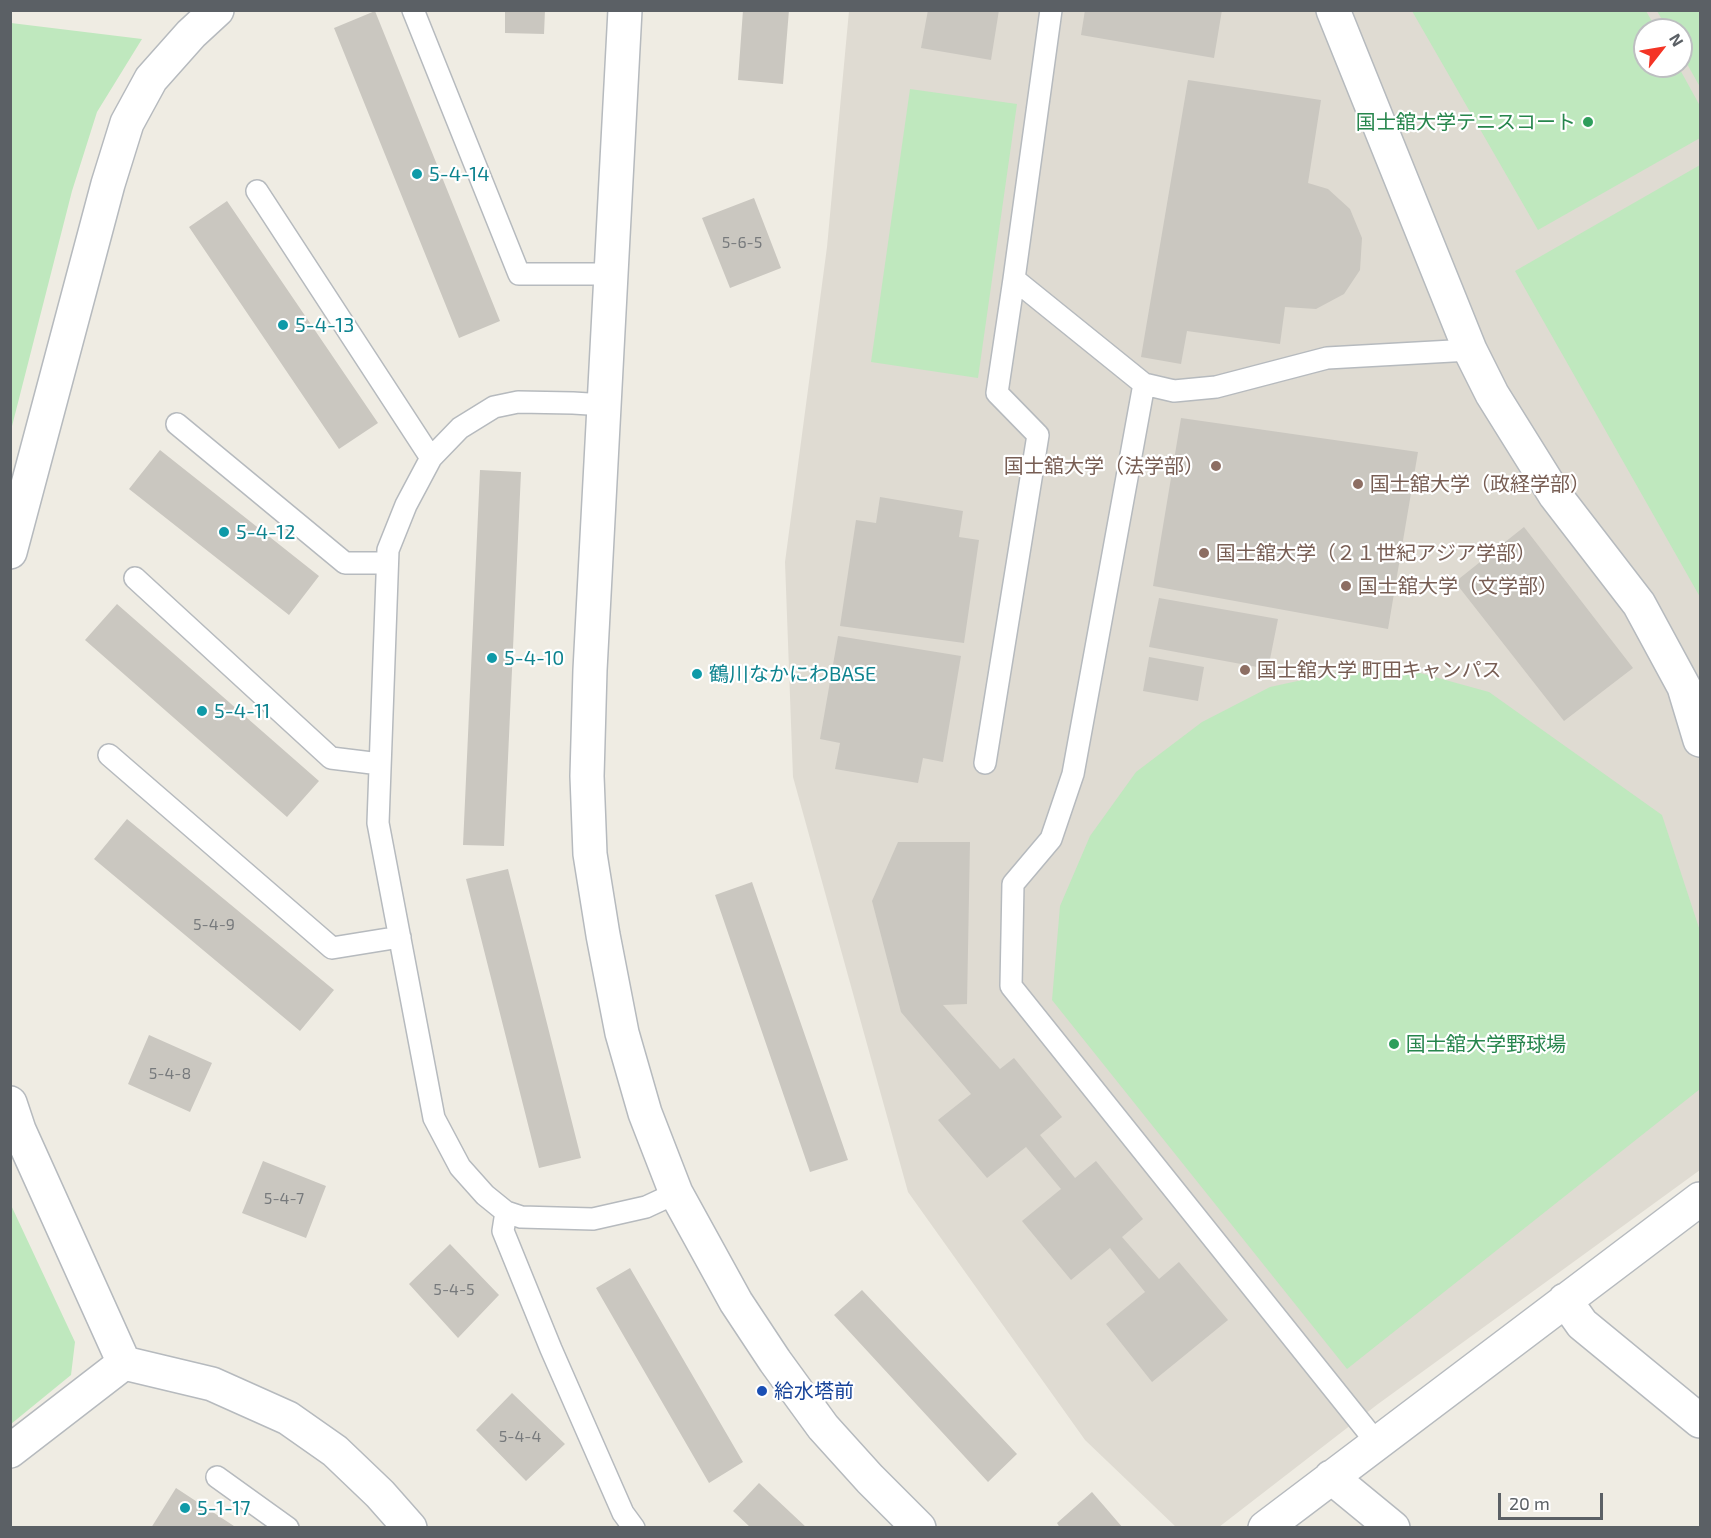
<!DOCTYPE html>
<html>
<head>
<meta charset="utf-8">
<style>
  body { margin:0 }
  #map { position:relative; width:1711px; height:1538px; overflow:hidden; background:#efece3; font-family:"Exo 2",sans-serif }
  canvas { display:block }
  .frame { position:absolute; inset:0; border:12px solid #5b6065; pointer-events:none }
  .north { position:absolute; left:1633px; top:18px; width:60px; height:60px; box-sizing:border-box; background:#fff; border:2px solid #bdbfc1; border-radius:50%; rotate:59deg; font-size:16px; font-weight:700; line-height:24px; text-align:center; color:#5b6065 }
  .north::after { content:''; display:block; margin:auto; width:21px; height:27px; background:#f43425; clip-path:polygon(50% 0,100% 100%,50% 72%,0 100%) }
  .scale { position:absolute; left:1498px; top:1493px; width:105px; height:27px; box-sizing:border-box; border:3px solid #5b6065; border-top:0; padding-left:8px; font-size:18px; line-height:21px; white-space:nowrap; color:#5b6065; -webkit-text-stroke:4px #fff; paint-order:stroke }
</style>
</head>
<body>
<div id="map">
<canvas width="1711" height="1538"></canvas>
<div class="frame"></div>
<div class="north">N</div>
<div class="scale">20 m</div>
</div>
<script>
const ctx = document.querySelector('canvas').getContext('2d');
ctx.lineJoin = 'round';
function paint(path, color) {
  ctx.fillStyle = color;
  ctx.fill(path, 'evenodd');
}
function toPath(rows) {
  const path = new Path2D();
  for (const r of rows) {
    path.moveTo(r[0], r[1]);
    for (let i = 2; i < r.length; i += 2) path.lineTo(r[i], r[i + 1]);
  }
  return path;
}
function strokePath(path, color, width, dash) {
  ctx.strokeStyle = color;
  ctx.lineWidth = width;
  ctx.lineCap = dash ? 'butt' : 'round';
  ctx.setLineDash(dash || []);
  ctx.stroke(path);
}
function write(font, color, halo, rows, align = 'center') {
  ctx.font = font + ' "Exo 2","Noto Sans JP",sans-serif';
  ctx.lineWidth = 4.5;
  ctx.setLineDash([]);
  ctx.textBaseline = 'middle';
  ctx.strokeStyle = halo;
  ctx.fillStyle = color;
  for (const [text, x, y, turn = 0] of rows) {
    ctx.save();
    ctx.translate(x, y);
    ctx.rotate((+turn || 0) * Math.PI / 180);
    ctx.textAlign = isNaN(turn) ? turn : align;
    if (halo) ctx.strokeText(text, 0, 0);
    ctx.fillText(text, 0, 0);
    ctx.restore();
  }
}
paint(toPath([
  [849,11,1700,11,1700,1170,1378,1404,1219,1527,1176,1527,1085,1440,908,1192,793,777,785,562,827,247],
  [1645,30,1681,30,1681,66,1645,66]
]), '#dfdbd2');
paint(toPath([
  [1412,11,1646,11,1657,30,1645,30,1645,66,1678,66,1700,106,1700,138,1538,230],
  [1657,11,1700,11,1700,87,1681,53,1681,30,1668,30],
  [11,23,142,39,97,112,72,191,11,430],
  [910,89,1017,104,978,378,871,362],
  [1700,165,1700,597,1515,271],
  [1413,671,1489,692,1662,815,1700,931,1700,1089,1347,1369,1052,1000,1060,906,1090,836,1136,772,1202,722,1270,687,1334,673],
  [10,1203,75,1342,71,1375,11,1424]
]), '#bfe8be');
paint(toPath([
  [505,10,545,10,544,34,505,33],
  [743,10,789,10,783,84,738,80],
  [928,10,999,10,991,60,921,48],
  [1085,10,1222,10,1214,58,1081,35],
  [375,11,500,321,459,338,334,28],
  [1188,80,1321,100,1308,183,1328,189,1350,209,1362,238,1360,270,1344,294,1316,309,1285,307,1280,344,1187,331,1181,364,1141,357],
  [754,198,781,268,730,288,702,218],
  [227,201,378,423,339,449,189,227],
  [1181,418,1418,452,1388,629,1153,586],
  [160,450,319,576,289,615,129,489],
  [480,470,521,472,504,846,463,845],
  [880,497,963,511,959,537,979,540,964,643,840,626,856,520,876,523],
  [1524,527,1633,668,1564,721,1455,582],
  [1159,598,1278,619,1268,669,1149,647],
  [117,604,319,781,287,817,85,640],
  [838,636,961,656,943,762,923,758,918,783,835,769,840,743,820,739],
  [1149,657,1204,667,1198,701,1143,691],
  [127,819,334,990,300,1031,94,859],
  [898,842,970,842,967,1004,943,1005,1000,1069,1014,1058,1062,1117,1040,1135,1075,1178,1096,1161,1143,1219,1122,1237,1159,1279,1179,1262,1228,1320,1152,1382,1106,1324,1145,1292,1110,1248,1071,1280,1022,1221,1061,1189,1026,1147,987,1178,938,1120,971,1094,901,1012,872,901],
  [508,869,581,1158,539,1168,466,879],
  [752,882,848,1160,810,1172,715,895],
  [149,1035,212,1063,190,1112,128,1084],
  [263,1161,326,1186,306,1238,242,1213],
  [450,1244,499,1295,458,1338,409,1284],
  [630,1268,743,1462,709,1483,596,1288],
  [862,1290,1017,1454,988,1482,834,1315],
  [512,1393,565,1444,526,1481,476,1430],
  [759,1483,807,1528,751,1528,733,1511],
  [176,1488,237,1528,151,1528],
  [1092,1492,1123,1528,1060,1528,1057,1523]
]), '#cac7c0');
const service = toPath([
  [413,10,519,274,611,274],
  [1051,10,1014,279,1144,384,1073,774,1051,839,1013,884,1011,986,1377,1443],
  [257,191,431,458],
  [1144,384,1174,391,1216,387,1327,358,1470,350],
  [605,405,573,403,518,402,494,407,460,428,431,458,406,505,388,550,378,823,434,1118,460,1167,485,1195,506,1212,521,1217,593,1219,646,1207,676,1193],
  [177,424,345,563,387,563],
  [135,578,331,758,380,764],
  [109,755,332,948,400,937],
  [985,763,1038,435,997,393,1014,279],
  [506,1212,503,1231,551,1349,623,1513,634,1528],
  [217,1477,288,1528]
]);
const minor = toPath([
  [1333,10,1470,350,1492,394,1555,495,1639,604,1684,687,1700,740],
  [10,552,108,184,127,123,151,79,191,34,217,10],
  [10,1103,19,1130,124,1363],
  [1565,1300,1582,1324,1700,1421],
  [124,1363,212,1384,288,1418,335,1451,380,1494,410,1528],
  [10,1451,124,1363],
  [1331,1477,1393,1528],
  [1265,1528,1700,1199]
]);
const tertiary = toPath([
  [625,10,590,670,587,776,590,854,603,935,622,1033,645,1113,676,1193,698,1233,736,1302,775,1361,823,1427,870,1479,919,1528]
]);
strokePath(service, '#b6babe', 24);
strokePath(minor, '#b6babe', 36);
strokePath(tertiary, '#b6babe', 36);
strokePath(service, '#fff', 21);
strokePath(minor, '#fff', 33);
strokePath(tertiary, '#fff', 33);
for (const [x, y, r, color] of [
  [1588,122,6,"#2e9e5b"],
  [417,174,6,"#0f9aa8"],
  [283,325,6,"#0f9aa8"],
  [1216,466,6,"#8d6e63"],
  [1358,484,6,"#8d6e63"],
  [224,532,6,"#0f9aa8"],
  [1204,553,6,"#8d6e63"],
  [1346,586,6,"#8d6e63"],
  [492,658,6,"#0f9aa8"],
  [1245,670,6,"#8d6e63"],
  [697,674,6,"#0f9aa8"],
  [202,711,6,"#0f9aa8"],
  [1394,1044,6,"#2e9e5b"],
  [762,1391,6,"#1a4fb4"],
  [185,1508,6,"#0f9aa8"]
]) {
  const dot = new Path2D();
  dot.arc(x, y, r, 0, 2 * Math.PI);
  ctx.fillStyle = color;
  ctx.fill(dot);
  strokePath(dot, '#fff', 2);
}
write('16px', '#777a7c', null, [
  ["5-6-5",742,243],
  ["5-4-9",214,925],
  ["5-4-8",170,1074],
  ["5-4-7",284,1199],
  ["5-4-5",454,1290],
  ["5-4-4",520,1437]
]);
write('20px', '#27864d', '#fff', [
  ["国士舘大学テニスコート",1576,122],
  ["国士舘大学野球場",1406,1044,"left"]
], 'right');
write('20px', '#0d838f', '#fff', [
  ["5-4-14",429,174],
  ["5-4-13",295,325],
  ["5-4-12",236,532],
  ["5-4-10",504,658],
  ["鶴川なかにわBASE",709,674],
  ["5-4-11",214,711],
  ["5-1-17",197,1508]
], 'left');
write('20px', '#785e54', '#fff', [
  ["国士舘大学（法学部）",1204,466,"right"],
  ["国士舘大学（政経学部）",1370,484],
  ["国士舘大学（２１世紀アジア学部）",1216,553],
  ["国士舘大学（文学部）",1358,586],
  ["国士舘大学 町田キャンパス",1257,670]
], 'left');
write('20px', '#164399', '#fff', [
  ["給水塔前",774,1391]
], 'left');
</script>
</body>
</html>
